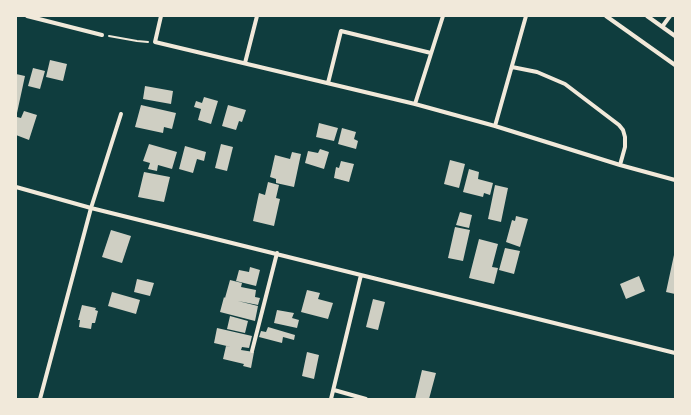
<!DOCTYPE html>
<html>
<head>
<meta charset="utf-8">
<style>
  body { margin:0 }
  #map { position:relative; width:691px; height:415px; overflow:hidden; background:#0f3d3e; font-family:"PT Sans Narrow",sans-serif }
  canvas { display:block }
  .frame { position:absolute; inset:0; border:17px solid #f1e9da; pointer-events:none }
</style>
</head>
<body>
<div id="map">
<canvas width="691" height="415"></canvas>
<div class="frame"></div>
</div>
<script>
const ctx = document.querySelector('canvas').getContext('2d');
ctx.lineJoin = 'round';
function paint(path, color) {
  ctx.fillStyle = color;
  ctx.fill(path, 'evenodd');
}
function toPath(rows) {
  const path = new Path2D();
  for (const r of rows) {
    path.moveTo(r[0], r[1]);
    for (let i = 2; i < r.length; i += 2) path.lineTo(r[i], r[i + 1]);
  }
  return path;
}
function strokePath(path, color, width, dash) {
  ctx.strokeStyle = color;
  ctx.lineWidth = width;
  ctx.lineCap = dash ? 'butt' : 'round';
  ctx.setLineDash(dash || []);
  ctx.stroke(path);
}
paint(toPath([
  [50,60,67,64,63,81,46,77],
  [33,68,45,71,40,89,28,86],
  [16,74,25,76,17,113,16,113],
  [145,86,173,91,171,104,143,99],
  [204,97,218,101,211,124,198,120,201,109,194,107,196,101,202,103],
  [141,105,176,113,172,129,164,127,163,133,135,127],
  [228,105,246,110,242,122,239,121,236,130,222,126],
  [24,111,37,115,29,140,16,135,16,119,17,117,21,118],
  [319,123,338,128,334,141,316,137],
  [342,128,356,132,354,139,358,141,356,149,338,144],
  [149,144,177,152,172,169,158,165,157,171,148,169,150,163,143,161],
  [221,144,233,147,227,171,215,168],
  [185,146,206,152,204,161,197,159,193,173,179,169],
  [320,149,329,152,324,169,305,163,308,151,318,153],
  [292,152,301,154,294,187,276,183,276,179,270,177,275,155,290,159],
  [450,160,465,164,459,188,444,184],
  [341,161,354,164,349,182,334,178,336,167,339,168],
  [469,169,479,172,478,179,493,183,490,195,484,193,483,197,463,192],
  [144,172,170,177,164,202,138,197],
  [268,182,279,185,276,198,280,199,274,226,253,221,259,193,265,195],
  [495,185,508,188,501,222,488,219],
  [460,212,472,215,469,228,456,225],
  [516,216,528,219,520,247,506,242,512,220,515,221],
  [455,227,470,230,463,261,448,258],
  [111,230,131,236,122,263,102,257],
  [479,239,498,244,492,267,498,268,494,284,469,278],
  [505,248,520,251,514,274,499,270],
  [674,255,675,255,675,294,666,292],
  [250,267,260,270,256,286,236,281,239,270,249,272],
  [639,276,645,291,626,299,620,284],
  [137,279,154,283,150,296,134,292],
  [230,280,242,283,241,287,256,290,255,297,260,298,258,305,238,301,258,306,255,321,220,312,224,297,225,298],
  [307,290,320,293,318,299,333,303,328,319,301,312],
  [112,292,140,300,136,314,108,306],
  [373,299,385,302,378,330,366,327],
  [82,305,96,308,95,310,98,311,95,323,92,323,91,329,79,327,80,320,78,320],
  [277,310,294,313,292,318,299,320,297,328,274,323],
  [230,316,248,321,245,333,227,329],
  [268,327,295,335,294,340,283,337,282,343,259,337,261,331,266,332],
  [217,328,252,336,249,348,242,347,241,350,254,352,251,368,243,366,244,364,223,359,226,346,231,347,214,343],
  [307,352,319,355,314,379,302,376],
  [422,370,436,373,429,399,415,399]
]), '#cfcfc3');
strokePath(toPath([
  [109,36,137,41,148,42]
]), '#f1e9da', 2);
strokePath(toPath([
  [27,16,102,35],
  [161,16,155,42,415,104,495,126,620,165,675,180],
  [606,16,675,65],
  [647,16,675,36],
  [662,27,670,16],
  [245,63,257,16],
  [512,67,537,72,565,84,619,125,623,130,625,137,625,147,620,165],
  [328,83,341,31,431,53],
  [415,104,443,16],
  [495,126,526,16],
  [16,187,91,208,675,353],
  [252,351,277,253],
  [334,390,366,399],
  [40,399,91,208,121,114],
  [331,399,361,275]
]), '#f1e9da', 4);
</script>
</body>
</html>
